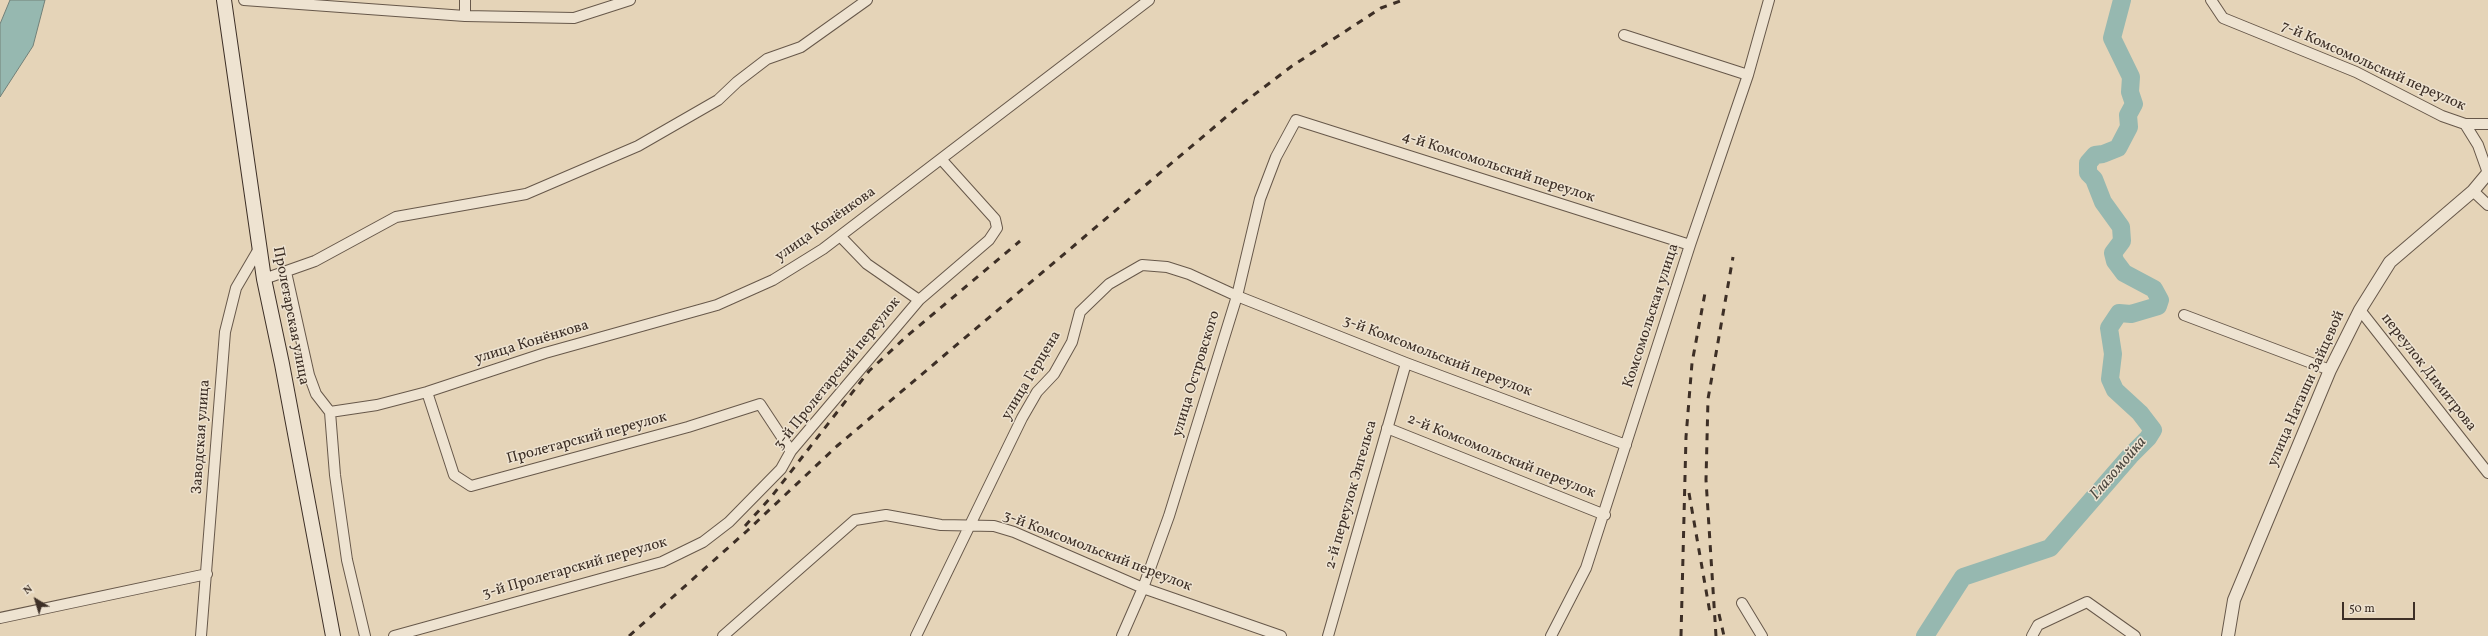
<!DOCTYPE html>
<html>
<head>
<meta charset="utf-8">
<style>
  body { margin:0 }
  #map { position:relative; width:2488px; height:636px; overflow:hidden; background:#e5d4b8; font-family:Vollkorn,serif }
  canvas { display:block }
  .north { position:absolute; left:16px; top:580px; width:40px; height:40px; -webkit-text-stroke:3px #eee3d1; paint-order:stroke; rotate:322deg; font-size:11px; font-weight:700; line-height:16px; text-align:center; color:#3d2f26 }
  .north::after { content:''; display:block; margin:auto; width:14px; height:18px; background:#3d2f26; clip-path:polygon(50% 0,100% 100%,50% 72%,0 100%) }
  .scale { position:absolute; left:2342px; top:602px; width:73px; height:18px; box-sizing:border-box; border:2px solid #3d2f26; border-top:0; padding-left:5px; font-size:12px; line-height:14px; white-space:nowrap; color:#3d2f26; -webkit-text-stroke:3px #eee3d1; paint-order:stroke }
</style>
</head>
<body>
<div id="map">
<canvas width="2488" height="636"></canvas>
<div class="north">N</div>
<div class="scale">50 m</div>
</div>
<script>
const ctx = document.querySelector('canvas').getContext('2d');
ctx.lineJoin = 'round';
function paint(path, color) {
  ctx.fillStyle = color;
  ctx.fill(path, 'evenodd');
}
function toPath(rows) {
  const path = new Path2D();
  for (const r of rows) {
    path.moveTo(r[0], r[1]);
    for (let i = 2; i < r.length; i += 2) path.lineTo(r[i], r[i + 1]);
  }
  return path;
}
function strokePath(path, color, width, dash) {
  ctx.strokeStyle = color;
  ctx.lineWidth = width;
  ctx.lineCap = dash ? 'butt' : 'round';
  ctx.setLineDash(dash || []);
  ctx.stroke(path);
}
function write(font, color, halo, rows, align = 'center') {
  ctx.font = font + ' Vollkorn,serif';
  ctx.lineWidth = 3;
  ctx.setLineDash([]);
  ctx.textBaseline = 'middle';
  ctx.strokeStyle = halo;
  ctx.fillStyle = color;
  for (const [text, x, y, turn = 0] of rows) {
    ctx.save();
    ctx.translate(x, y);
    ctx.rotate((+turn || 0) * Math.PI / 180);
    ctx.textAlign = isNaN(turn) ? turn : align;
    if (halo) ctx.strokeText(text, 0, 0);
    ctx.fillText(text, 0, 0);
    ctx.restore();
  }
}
const water = toPath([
  [10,0,45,0,33,46,0,97,0,24,10,0]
]);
paint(water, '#96b8b0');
strokePath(water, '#728179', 1);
strokePath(toPath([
  [1925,636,1963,577,2050,548,2130,456,2148,438,2153,430,2140,413,2115,390,2110,379,2113,354,2109,328,2119,313,2131,314,2158,306,2160,300,2154,289,2124,273,2115,261,2113,253,2122,241,2121,227,2103,202,2094,179,2088,173,2088,163,2095,155,2103,154,2118,148,2129,127,2128,115,2134,104,2130,92,2131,77,2112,38,2122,0]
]), '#96b8b0', 18);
const minor = toPath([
  [244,0,465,16,574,18,630,0],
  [465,0,465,16],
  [2211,0,2223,18,2356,72,2442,116,2465,124,2488,124],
  [1624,35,1748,75],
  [2465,124,2478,145,2488,173],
  [2473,191,2488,205],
  [840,236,867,264,919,300,989,240,997,228,995,219,941,159],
  [286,272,309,375,316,394,330,412,335,475,347,560,365,636],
  [264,279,315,261,396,217,526,194,638,146,718,100,737,82,767,59,801,47,867,0],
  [2360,310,2488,473],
  [2184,315,2330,370],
  [427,392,454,475,471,486,688,427,760,404,791,451],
  [330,412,377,405,427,392,545,353,717,305,773,280,823,249,1149,0],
  [1387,428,1605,515],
  [1742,603,1762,636],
  [0,618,207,574],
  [201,636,225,332,236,288,260,247],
  [394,636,662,562,703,542,729,522,781,469,791,451,919,300],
  [723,636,855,520,886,515,941,525,994,526,1014,532,1143,588,1281,636],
  [916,636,1022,418,1037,392,1054,374,1072,342,1080,312,1109,284,1142,265,1167,267,1189,274,1237,296,1406,363,1626,445],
  [1122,636,1143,588,1169,516,1237,296,1260,199,1276,157,1296,120,1690,245],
  [1328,636,1406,363],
  [1551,636,1586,568,1690,245,1748,75,1769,0],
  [2032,636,2038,625,2087,602,2135,636]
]);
const tertiary = toPath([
  [2228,636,2234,600,2330,370,2360,310,2390,262,2473,191,2488,173]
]);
const secondary = toPath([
  [224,0,264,279,282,364,333,636]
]);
strokePath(minor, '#67584a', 12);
strokePath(tertiary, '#67584a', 14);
strokePath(secondary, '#3d2f26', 16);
strokePath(minor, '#eee3d1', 10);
strokePath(tertiary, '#eee3d1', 12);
strokePath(secondary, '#eee3d1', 14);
strokePath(toPath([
  [1689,493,1710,613],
  [745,526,772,496,869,371,907,336,1020,241],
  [1719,614,1724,636],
  [629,636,748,530,837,446,1238,107,1292,66,1381,8,1403,0],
  [1681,636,1686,437,1692,363,1705,293],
  [1716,636,1706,480,1708,399,1733,257]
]), '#3d2f26', 3, [7, 7]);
write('15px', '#3d2f26', '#eee3d1', [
  ["7-й Комсомольский переулок",2373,67,24],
  ["4-й Комсомольский переулок",1498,168,18],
  ["улица Конёнкова",826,225,-35],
  ["Пролетарская улица",290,316,79],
  ["Комсомольская улица",1652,316,-72],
  ["улица Конёнкова",532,343,-17],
  ["3-й Комсомольский переулок",1437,357,21],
  ["переулок Димитрова",2428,373,52],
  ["3-й Пролетарский переулок",838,374,-51],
  ["улица Островского",1197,374,-73],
  ["улица Герцена",1032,376,-59],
  ["улица Наташи Зайцевой",2307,389,-66],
  ["Заводская улица",202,437,-86],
  ["Пролетарский переулок",587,439,-15],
  ["2-й Комсомольский переулок",1501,457,22],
  ["2-й переулок Энгельса",1352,495,-74],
  ["3-й Комсомольский переулок",1097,552,21],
  ["3-й Пролетарский переулок",575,569,-16]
]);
write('italic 16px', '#4f4a42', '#eee3d1', [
  ["Глазомойка",2119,469,-49]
]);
</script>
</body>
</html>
